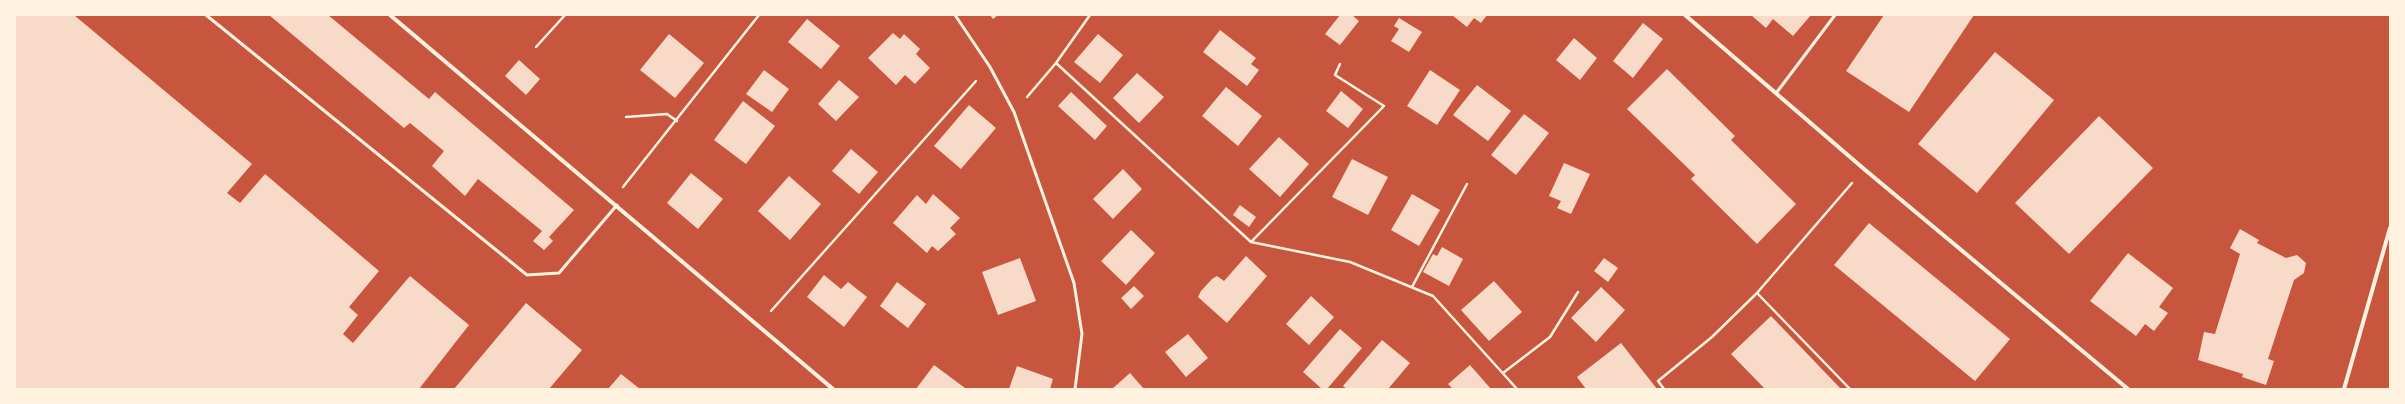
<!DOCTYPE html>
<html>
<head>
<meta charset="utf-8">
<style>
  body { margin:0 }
  #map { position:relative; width:2405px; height:404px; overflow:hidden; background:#c8553d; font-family:Quicksand,sans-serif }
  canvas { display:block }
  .frame { position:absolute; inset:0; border:16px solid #fff3e0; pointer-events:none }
</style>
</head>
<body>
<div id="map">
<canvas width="2405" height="404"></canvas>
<div class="frame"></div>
</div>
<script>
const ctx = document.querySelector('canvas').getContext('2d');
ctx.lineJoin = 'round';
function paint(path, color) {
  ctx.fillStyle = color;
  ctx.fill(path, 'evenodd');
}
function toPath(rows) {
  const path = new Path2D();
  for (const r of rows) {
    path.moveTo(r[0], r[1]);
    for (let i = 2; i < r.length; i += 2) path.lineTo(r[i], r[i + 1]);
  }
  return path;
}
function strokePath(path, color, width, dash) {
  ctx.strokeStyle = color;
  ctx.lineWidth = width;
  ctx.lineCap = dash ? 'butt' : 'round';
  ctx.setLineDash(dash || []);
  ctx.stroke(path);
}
paint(toPath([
  [15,15,74,15,252,164,227,193,240,203,265,174,379,271,349,307,358,315,343,334,353,343,410,276,469,325,419,389,15,389],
  [269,15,328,15,429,99,435,92,574,210,549,237,553,241,544,250,533,241,542,231,478,179,465,196,432,166,444,151,410,123,404,128],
  [990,15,998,15,993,19],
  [1340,15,1352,15,1359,21,1340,45,1325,34],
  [1452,15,1487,15,1481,23,1474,18,1467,27],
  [1751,15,1811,15,1793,36,1773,19,1766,28],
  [1884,15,1974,15,1909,112,1846,71],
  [1399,18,1422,32,1409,52,1391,41,1399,29,1394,26],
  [807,19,840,46,821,69,788,42],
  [1643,23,1663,39,1633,78,1613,61],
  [1220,30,1256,58,1251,64,1259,70,1247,86,1203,52],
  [893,33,900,39,904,34,920,49,916,54,930,68,915,84,905,75,896,85,868,58],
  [669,34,704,63,675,98,640,70],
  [1098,34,1123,55,1100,83,1074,62],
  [1574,38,1597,58,1580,80,1556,60],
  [1995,52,2054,100,1977,193,1918,144],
  [519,60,540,79,526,95,505,76],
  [1667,69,1735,136,1731,140,1796,204,1757,244,1691,179,1695,175,1627,109],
  [764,70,789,89,772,112,746,94],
  [1430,70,1460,90,1437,125,1407,106],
  [1137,73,1164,97,1139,123,1113,98],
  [839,80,859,97,836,121,818,104],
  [1477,85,1511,111,1488,141,1453,115],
  [1226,87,1262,116,1238,146,1202,116],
  [1341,91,1363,109,1348,128,1326,111],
  [1071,92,1107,126,1095,140,1058,106],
  [743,101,775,126,746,164,714,140],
  [969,105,996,128,961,169,934,146],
  [1524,114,1549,133,1516,175,1491,155],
  [2099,116,2153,168,2069,254,2015,203],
  [1279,137,1309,164,1280,197,1249,169],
  [851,149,878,172,859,194,832,171],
  [1352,159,1388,177,1368,215,1332,197],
  [1564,163,1590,174,1571,214,1557,208,1561,201,1549,196],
  [1123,169,1142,189,1113,219,1093,199],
  [691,173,723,199,698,229,667,203],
  [789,176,821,204,790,240,758,211],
  [933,194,960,218,950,228,956,234,938,251,932,246,927,253,893,223,917,195,926,204],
  [1412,194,1440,210,1419,246,1391,230],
  [1240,205,1256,217,1249,227,1233,215],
  [1869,223,2010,339,1975,381,1834,265],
  [2240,229,2259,240,2257,243,2286,258,2297,255,2306,263,2304,273,2294,280,2268,359,2274,361,2266,385,2242,377,2243,374,2198,360,2204,332,2215,334,2240,254,2230,248],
  [1131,230,1155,253,1126,285,1101,261],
  [1442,247,1463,259,1449,286,1423,272,1433,254,1437,256],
  [2128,253,2173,288,2159,307,2168,313,2154,331,2145,324,2136,336,2090,301],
  [1246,256,1267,276,1227,323,1198,297,1201,291,1212,279,1217,276,1224,281],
  [1020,258,1036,301,998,315,982,272],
  [1604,258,1618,268,1608,282,1594,271],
  [824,275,841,289,848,282,867,297,844,327,807,297],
  [1494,281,1522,312,1489,341,1461,310],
  [897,282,926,304,908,328,880,306],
  [1134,286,1144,296,1131,309,1121,298],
  [1601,287,1625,310,1596,342,1571,318],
  [1311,296,1334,317,1309,345,1286,324],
  [526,303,582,350,549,389,454,389],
  [1771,316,1841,389,1765,389,1731,354],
  [1340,329,1362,348,1327,389,1322,389,1303,372],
  [1188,334,1208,358,1186,377,1165,352],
  [1382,340,1410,363,1388,389,1347,389,1343,386],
  [1621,343,1657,389,1586,389,1577,377],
  [934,365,965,388,964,389,916,389],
  [1470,365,1491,389,1453,389,1448,384],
  [1017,366,1053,379,1050,389,1009,389],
  [1130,373,1144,389,1112,389],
  [621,374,640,389,608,389]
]), '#f7dbc8');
strokePath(toPath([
  [536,47,565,15],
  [1056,63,1090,15],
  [1027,97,1056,63,1251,242,1350,262,1433,296,1517,389],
  [626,117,667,114,677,121],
  [623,187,759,15],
  [1251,242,1384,106,1335,75,1340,64],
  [1412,287,1467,184],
  [1757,293,1850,389],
  [771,311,976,81],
  [1503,373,1550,337,1578,292],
  [1664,389,1658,381,1712,337,1757,293,1852,183]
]), '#fff3e0', 2.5);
strokePath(toPath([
  [206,15,527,275,559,273,617,205],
  [955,15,990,67,1014,112,1074,283,1082,334,1075,389],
  [1777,92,1835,15]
]), '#fff3e0', 3);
strokePath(toPath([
  [390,15,833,389],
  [1685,15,1864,169,2128,389],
  [2344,389,2390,228]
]), '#fff3e0', 4);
</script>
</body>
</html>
